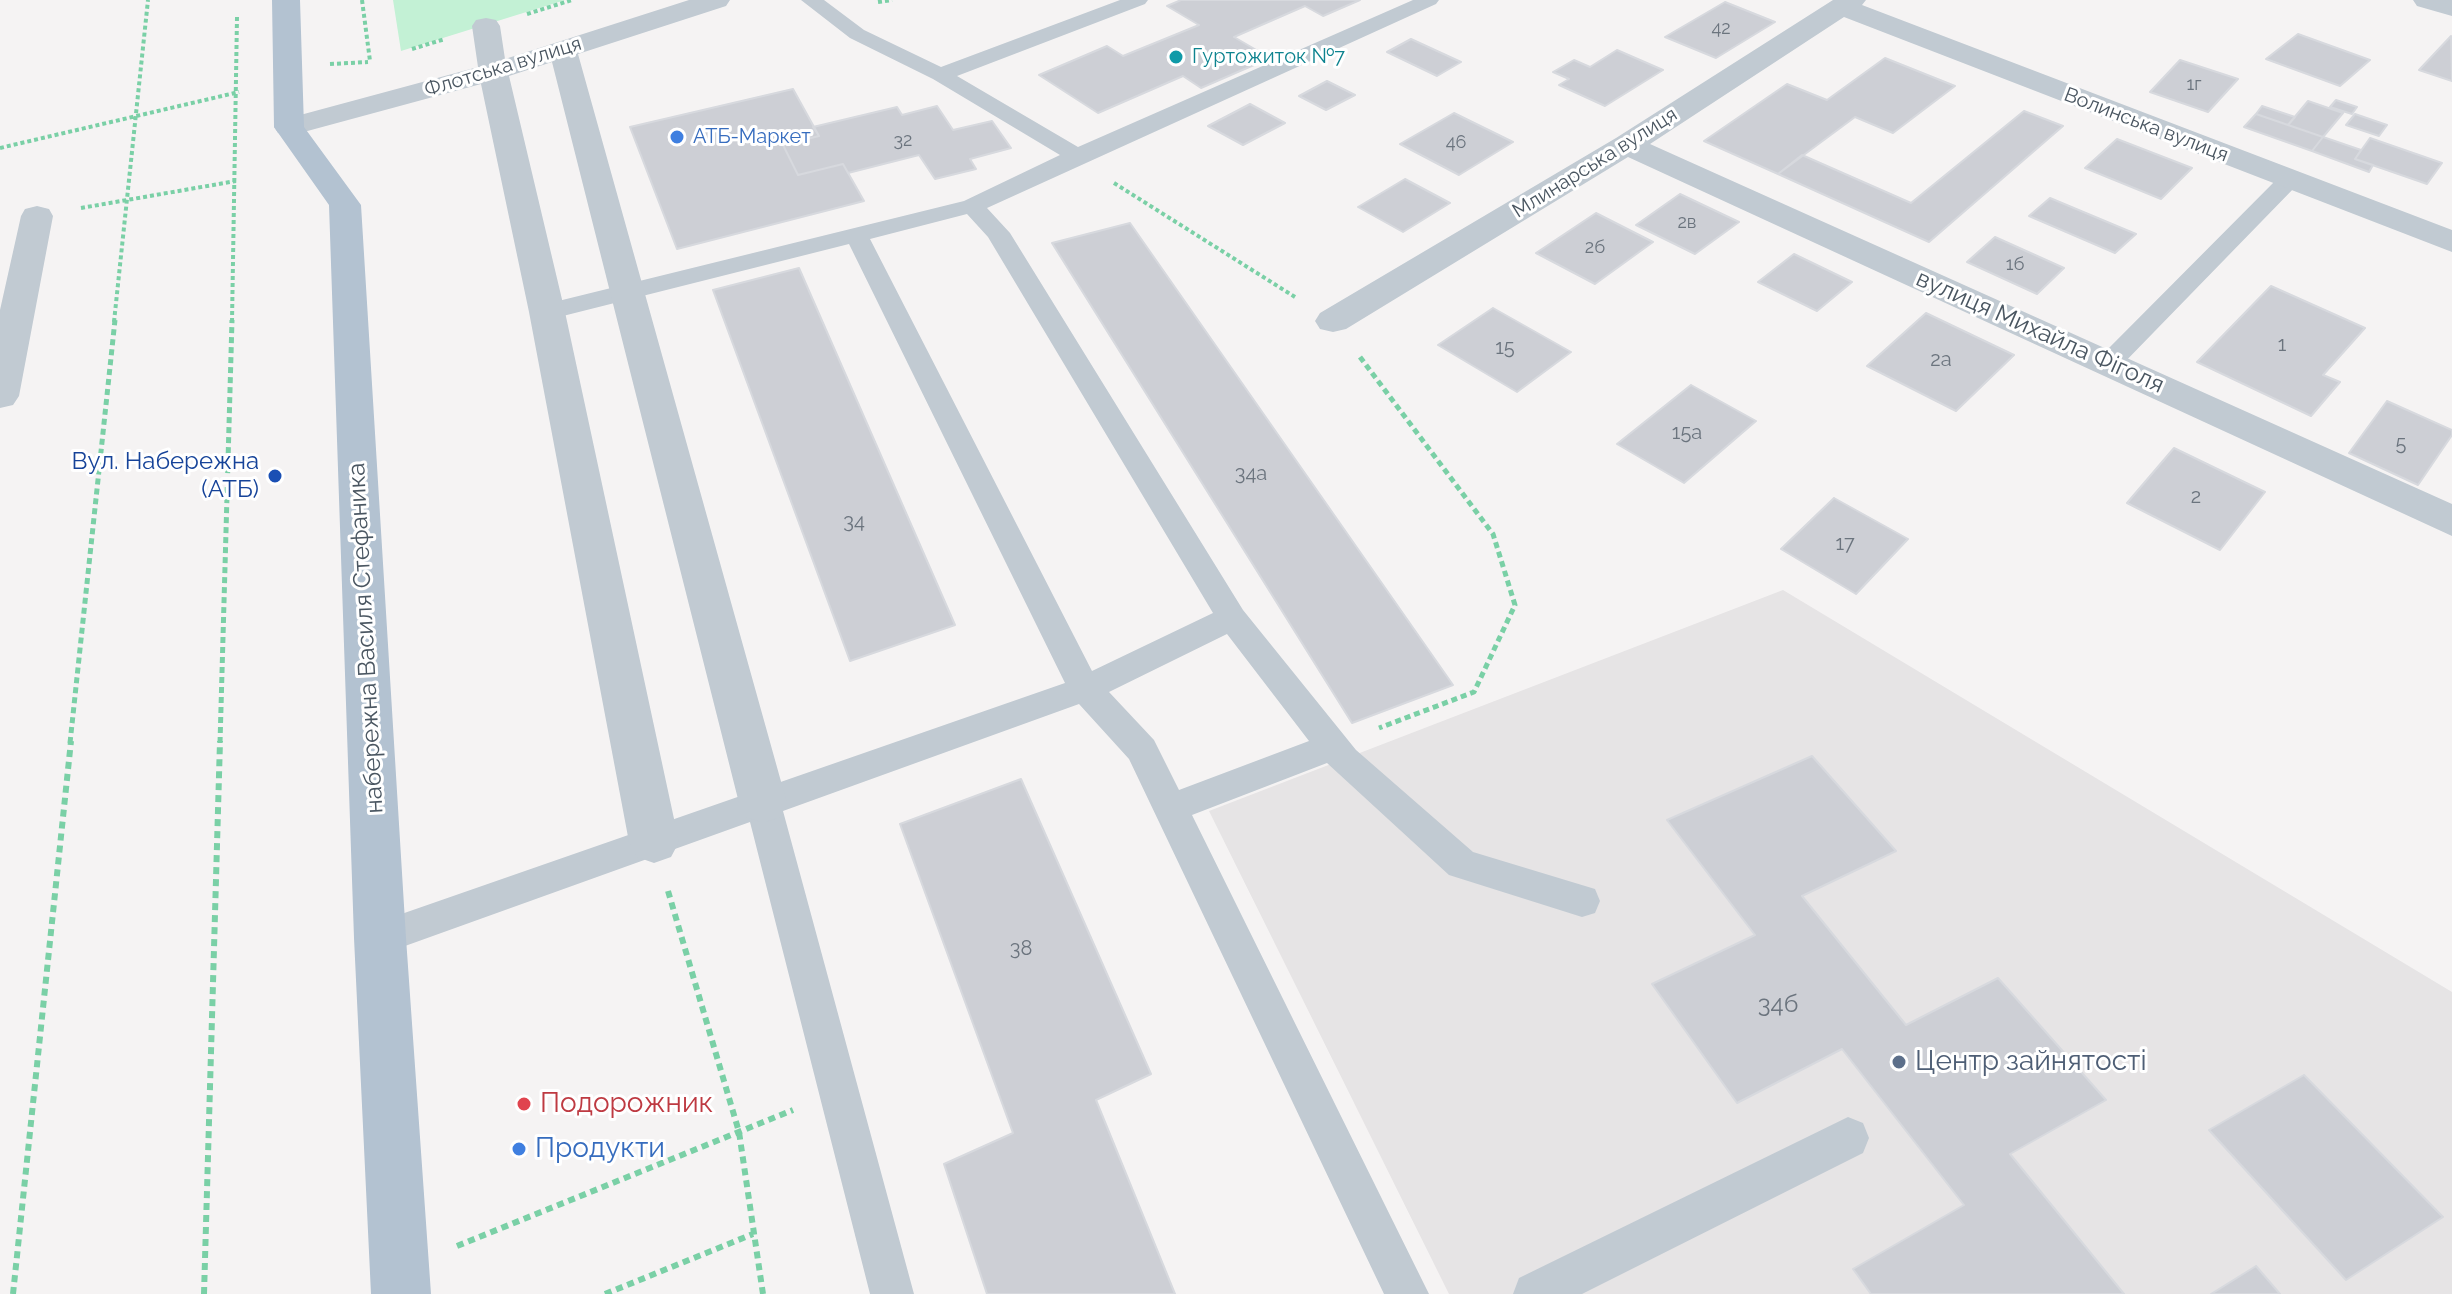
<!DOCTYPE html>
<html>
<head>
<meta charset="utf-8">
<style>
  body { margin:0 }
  canvas { display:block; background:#f5f3f3 }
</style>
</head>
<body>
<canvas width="2452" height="1294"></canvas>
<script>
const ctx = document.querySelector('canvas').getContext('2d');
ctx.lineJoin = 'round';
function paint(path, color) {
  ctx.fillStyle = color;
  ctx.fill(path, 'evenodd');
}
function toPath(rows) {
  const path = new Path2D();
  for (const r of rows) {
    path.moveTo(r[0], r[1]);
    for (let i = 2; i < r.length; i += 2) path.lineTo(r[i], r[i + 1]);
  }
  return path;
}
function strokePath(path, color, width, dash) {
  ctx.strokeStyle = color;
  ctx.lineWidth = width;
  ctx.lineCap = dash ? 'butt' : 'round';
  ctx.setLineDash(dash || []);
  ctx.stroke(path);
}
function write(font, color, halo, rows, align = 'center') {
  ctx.font = font + ' Raleway,sans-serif';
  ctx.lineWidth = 6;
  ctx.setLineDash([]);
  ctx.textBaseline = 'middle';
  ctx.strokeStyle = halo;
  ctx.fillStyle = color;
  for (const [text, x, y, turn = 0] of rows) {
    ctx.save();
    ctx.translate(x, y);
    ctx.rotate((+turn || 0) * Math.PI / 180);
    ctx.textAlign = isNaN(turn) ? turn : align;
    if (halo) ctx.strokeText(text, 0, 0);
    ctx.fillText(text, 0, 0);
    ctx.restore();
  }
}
paint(toPath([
  [1783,590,2452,992,2452,1294,1449,1294,1209,811]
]), '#e6e4e5');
paint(toPath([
  [393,0,565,0,401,51]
]), '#c3f1d5');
const building = toPath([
  [1181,0,1360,0,1323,16,1305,6,1234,37,1270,58,1201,88,1183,76,1098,113,1039,75,1107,46,1123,56,1199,25,1167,6,1181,0],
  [1725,2,1775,22,1716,58,1665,37,1725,2],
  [2298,34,2370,60,2340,86,2266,59,2298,34],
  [2451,36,2452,81,2419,70,2451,36],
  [1411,39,1461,62,1437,76,1387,52,1411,39],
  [1617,50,1663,70,1605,106,1559,85,1569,79,1553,72,1574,60,1590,67,1617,50],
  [1885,58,1955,86,1893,133,1855,117,1778,174,1704,141,1787,84,1827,100,1885,58],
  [2180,60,2238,79,2208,112,2150,92,2180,60],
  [1327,81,1355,95,1326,110,1299,96,1327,81],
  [793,89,819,136,783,145,798,175,843,164,864,201,677,249,630,127,793,89],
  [2336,100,2357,107,2352,114,2330,107,2336,100],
  [2308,101,2343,113,2323,137,2288,125,2308,101],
  [1250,104,1285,123,1243,145,1208,126,1250,104],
  [937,106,953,130,992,121,1011,148,970,159,976,169,935,179,919,155,848,173,843,164,798,175,783,145,819,136,813,127,897,107,902,115,937,106],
  [2262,106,2295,117,2288,125,2256,114,2262,106],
  [2024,111,2063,126,1929,242,1778,174,1802,155,1911,203,2024,111],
  [1454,113,1513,142,1459,175,1400,144,1454,113],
  [2256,114,2288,125,2323,137,2312,151,2244,127,2256,114],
  [2355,114,2387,125,2379,136,2346,125,2355,114],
  [2323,137,2361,150,2355,159,2373,165,2369,172,2312,151,2323,137],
  [2370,138,2442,163,2427,184,2355,159,2370,138],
  [2117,139,2192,168,2161,199,2085,168,2117,139],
  [1405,179,1450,203,1403,232,1358,207,1405,179],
  [1680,194,1739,222,1695,254,1636,225,1680,194],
  [2050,198,2136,234,2115,253,2029,216,2050,198],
  [1596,213,1653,242,1595,284,1536,253,1596,213],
  [1130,223,1453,685,1352,723,1052,243,1130,223],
  [1995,237,2064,268,2037,294,1967,262,1995,237],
  [1794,254,1852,282,1817,311,1758,282,1794,254],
  [799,268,955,625,850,661,713,290,799,268],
  [2271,286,2365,328,2323,375,2340,382,2311,416,2197,362,2271,286],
  [1493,308,1571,352,1517,392,1438,345,1493,308],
  [1926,313,2014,355,1956,411,1867,366,1926,313],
  [1691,385,1756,421,1684,483,1617,444,1691,385],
  [2387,401,2452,430,2452,435,2418,485,2349,453,2387,401],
  [2174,448,2265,492,2220,550,2127,503,2174,448],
  [1834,498,1908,539,1856,594,1781,549,1834,498],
  [1812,756,1896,851,1802,896,1906,1025,1998,978,2106,1100,2010,1154,2124,1294,1871,1294,1853,1269,1964,1205,1842,1049,1737,1103,1652,984,1755,935,1667,820,1812,756],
  [1021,779,1151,1074,1096,1100,1175,1294,987,1294,944,1164,1013,1133,900,824,1021,779],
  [2304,1075,2443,1217,2346,1280,2209,1130,2304,1075],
  [2256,1266,2280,1294,2211,1294,2256,1266]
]);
paint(building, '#cdcfd5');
strokePath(building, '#d7d9de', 2);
strokePath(toPath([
  [362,0,370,61],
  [878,2,892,0],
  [527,14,572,0],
  [412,49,445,39],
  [330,64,368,62],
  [0,148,239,92],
  [1114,183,1295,297],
  [81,208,236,181],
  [114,322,148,0],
  [232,322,237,17]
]), '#7ad0a6', 4, [4, 3]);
strokePath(toPath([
  [1360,357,1493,534,1515,605,1474,692,1379,728],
  [70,743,115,320],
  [220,743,232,320]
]), '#7ad0a6', 5, [6, 4]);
strokePath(toPath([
  [668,891,739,1132,763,1294],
  [457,1246,793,1110],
  [13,1294,71,741],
  [204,1294,220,741],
  [605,1294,753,1234]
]), '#7ad0a6', 6, [7, 5]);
paint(toPath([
  [801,0,824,0,864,30,941,67,1120,0,1148,0,1145,4,957,76,1078,147,1413,0,1439,0,1436,4,987,208,1010,233,1243,610,1356,750,1473,852,1595,889,1600,901,1595,913,1582,917,1449,875,1327,763,1192,815,1429,1294,1384,1294,1129,759,1079,704,783,811,914,1294,870,1294,750,822,380,955,367,950,361,938,367,926,1065,683,849,244,547,320,538,318,534,312,538,306,964,201,1060,155,933,79,850,38,801,0],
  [967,214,988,237,1213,613,1092,671,870,239,967,214],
  [1227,634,1309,741,1179,790,1154,740,1109,692,1227,634],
  [2289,173,2297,175,2301,180,2297,185,2118,369,2109,372,2100,369,2096,363,2100,357,2281,175,2289,173],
  [1848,1117,1863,1123,1869,1138,1863,1153,1582,1294,1513,1294,1519,1278,1848,1117]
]), '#c1cad2');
paint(toPath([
  [689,0,730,0,726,6,578,54,787,803,780,817,763,823,746,817,739,803,552,62,509,76,565,312,679,842,671,857,654,863,637,857,629,842,529,312,481,84,289,136,278,133,274,127,278,121,478,67,472,26,476,20,486,18,496,20,500,26,505,59,689,0],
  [1833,0,1866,0,1862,5,2452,230,2452,252,1844,17,1650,144,2452,504,2452,536,1628,157,1346,329,1333,332,1320,329,1315,321,1320,313,1616,138,1833,0],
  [2413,0,2452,0,2452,16,2417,6,2413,0],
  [37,206,49,209,53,216,19,396,13,405,0,408,0,310,21,216,25,209,37,206]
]), '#c1cad2');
paint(toPath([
  [272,0,300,0,304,127,361,205,406,938,431,1294,371,1294,354,938,329,205,274,127,272,0]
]), '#b3c2d1');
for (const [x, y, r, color] of [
  [1176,57,8,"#0f9aa8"],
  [677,137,8,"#3f7fe0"],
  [275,476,8,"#1a4fb4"],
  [1899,1062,8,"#5c6f8a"],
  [524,1104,8,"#e0444e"],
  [519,1149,8,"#3f7fe0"]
]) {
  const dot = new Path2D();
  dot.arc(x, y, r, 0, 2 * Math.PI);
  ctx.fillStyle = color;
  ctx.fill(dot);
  strokePath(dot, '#fff', 3);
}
write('18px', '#6b747e', null, [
  ["42",1721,29],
  ["1г",2194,85],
  ["32",903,141],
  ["46",1456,143],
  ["2в",1687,223],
  ["2б",1595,248],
  ["1б",2015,265]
]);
write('20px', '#0d838f', '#fff', [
  ["Гуртожиток №7",1192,57]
], 'left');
write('20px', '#4a5661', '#fff', [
  ["Флотська вулиця",503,67,-17],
  ["Волинська вулиця",2146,125,21],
  ["Млинарська вулиця",1595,163,-32]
]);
write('20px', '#366cbe', '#fff', [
  ["АТБ-Маркет",693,137]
], 'left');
write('20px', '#6b747e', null, [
  ["1",2282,345],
  ["15",1505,348],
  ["2а",1941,360],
  ["15а",1687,433],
  ["5",2401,444],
  ["34а",1251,474],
  ["2",2196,497],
  ["34",854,522],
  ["17",1845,544],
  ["38",1021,949]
]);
write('24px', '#4a5661', '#fff', [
  ["вулиця Михайла Фіголя",2040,332,24],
  ["набережна Василя Стефаника",366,638,-93]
]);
write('24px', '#164399', '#fff', [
  ["Вул. Набережна",259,462],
  ["(АТБ)",259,490]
], 'right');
write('24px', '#6b747e', null, [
  ["34б",1778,1005]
]);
write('28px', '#4e5e75', '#fff', [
  ["Центр зайнятості",1915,1062]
], 'left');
write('28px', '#be3a42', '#fff', [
  ["Подорожник",540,1104]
], 'left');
write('28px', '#366cbe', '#fff', [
  ["Продукти",535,1149]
], 'left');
</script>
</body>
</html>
